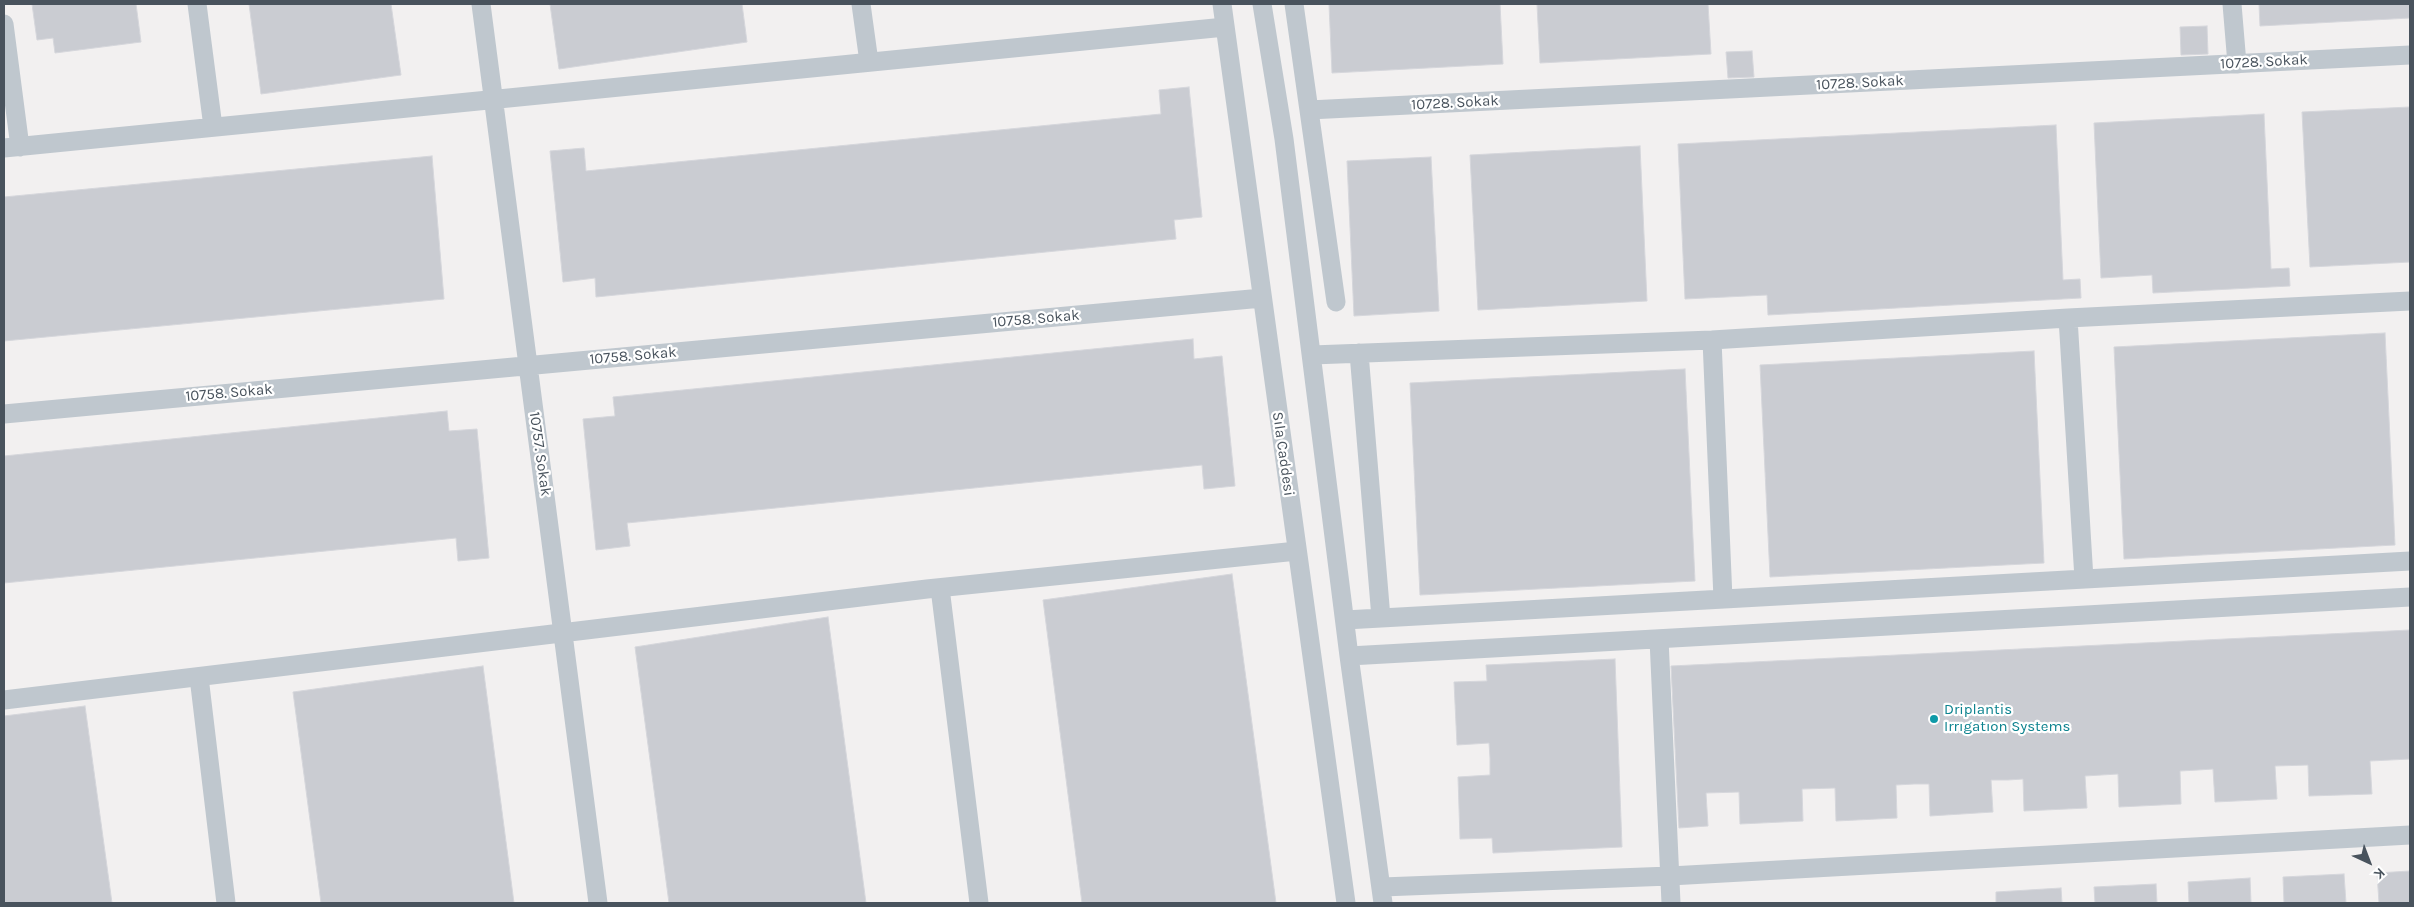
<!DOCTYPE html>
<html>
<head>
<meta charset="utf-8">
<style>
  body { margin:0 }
  #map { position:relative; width:2414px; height:907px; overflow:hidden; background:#f2f0f0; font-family:Karla,sans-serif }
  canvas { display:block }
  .frame { position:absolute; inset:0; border:5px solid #49535d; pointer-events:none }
  .north { position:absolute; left:2344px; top:837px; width:50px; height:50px; -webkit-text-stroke:4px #fff; paint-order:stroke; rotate:137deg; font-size:14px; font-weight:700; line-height:20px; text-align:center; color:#49535d }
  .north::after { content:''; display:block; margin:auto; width:18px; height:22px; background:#49535d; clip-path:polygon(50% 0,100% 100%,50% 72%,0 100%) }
</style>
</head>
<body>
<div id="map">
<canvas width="2414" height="907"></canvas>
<div class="frame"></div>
<div class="north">K</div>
</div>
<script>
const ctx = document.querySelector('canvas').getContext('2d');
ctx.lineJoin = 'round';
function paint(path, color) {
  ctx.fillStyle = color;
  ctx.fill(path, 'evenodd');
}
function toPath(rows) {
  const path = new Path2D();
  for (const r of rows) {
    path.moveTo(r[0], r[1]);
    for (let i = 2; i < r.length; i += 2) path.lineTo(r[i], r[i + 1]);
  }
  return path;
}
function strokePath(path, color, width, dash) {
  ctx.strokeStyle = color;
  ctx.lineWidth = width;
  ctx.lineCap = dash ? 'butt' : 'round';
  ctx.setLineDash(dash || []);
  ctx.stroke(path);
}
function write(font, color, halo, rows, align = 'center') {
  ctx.font = font + ' Karla,sans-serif';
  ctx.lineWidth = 4.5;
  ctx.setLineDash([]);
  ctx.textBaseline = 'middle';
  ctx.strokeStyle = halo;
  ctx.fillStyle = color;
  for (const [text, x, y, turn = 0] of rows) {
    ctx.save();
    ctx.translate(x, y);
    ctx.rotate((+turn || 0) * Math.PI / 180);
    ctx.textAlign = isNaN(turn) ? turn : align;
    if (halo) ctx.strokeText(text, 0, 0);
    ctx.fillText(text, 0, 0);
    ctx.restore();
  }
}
const building = toPath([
  [32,4,136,4,141,42,55,53,53,38,37,40,32,4],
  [249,4,391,4,401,75,261,94,249,4],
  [550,4,742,4,747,42,559,69,550,4],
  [1329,4,1500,4,1503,64,1332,73,1329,4],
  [1537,4,1708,4,1711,54,1540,63,1537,4],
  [2259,4,2410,4,2410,18,2260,26,2259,4],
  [2207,26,2208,54,2181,55,2180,27,2207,26],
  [1752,51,1754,77,1728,78,1726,52,1752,51],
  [1189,87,1202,217,1174,220,1176,239,596,297,595,278,563,282,550,151,584,148,586,171,1161,114,1159,90,1189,87],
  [2410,107,2410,262,2310,267,2302,112,2410,107],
  [2264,114,2271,269,2289,268,2290,286,2153,293,2152,275,2101,278,2094,123,2264,114],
  [2056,125,2063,280,2080,279,2081,298,1768,315,1767,295,1685,299,1678,144,2056,125],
  [1640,146,1647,301,1478,310,1470,155,1640,146],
  [432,156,444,299,4,341,4,197,432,156],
  [1431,157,1439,311,1354,316,1347,161,1431,157],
  [2385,333,2395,545,2124,559,2114,347,2385,333],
  [1193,339,1194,359,1222,356,1235,486,1204,489,1202,465,627,523,630,546,596,550,583,419,615,416,613,397,1193,339],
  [2034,351,2044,563,1770,577,1760,365,2034,351],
  [1685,369,1695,581,1420,595,1410,383,1685,369],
  [447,411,449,431,477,429,489,558,458,561,456,538,4,583,4,456,447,411],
  [1232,574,1276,903,1082,903,1043,600,1232,574],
  [828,617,866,903,669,903,635,647,828,617],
  [2410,630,2410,759,2370,761,2372,794,2309,796,2308,765,2275,766,2277,799,2215,802,2213,769,2198,770,2180,771,2181,804,2119,807,2118,774,2085,776,2087,808,2024,811,2023,779,2008,780,1991,780,1993,812,1930,816,1929,784,1914,784,1896,785,1897,818,1836,821,1835,788,1802,789,1803,821,1740,824,1739,792,1706,793,1708,826,1679,828,1671,666,2410,630],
  [1615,659,1622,847,1493,853,1492,838,1460,839,1458,777,1490,775,1490,758,1489,743,1457,745,1454,682,1487,681,1486,665,1615,659],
  [483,666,514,903,321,903,293,692,483,666],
  [85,706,112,903,4,903,4,716,85,706],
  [2410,871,2410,903,2379,903,2377,873,2410,871],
  [2344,874,2346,903,2284,903,2283,877,2344,874],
  [2250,878,2251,903,2189,903,2188,882,2250,878],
  [2156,884,2157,903,2095,903,2094,887,2156,884],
  [2061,888,2062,903,1996,903,1996,892,2061,888]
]);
paint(building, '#caccd2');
strokePath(building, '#d5d6db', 1);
strokePath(toPath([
  [197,4,213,127],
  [481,4,598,903],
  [861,4,869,62],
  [1222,4,1346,903],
  [1262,4,1284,139,1349,656,1383,903],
  [1294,4,1336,302],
  [2232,4,2237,64],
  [4,24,20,147],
  [1309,110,2410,55],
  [4,148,1225,27],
  [2068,318,2084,579],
  [1712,340,1723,599],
  [1359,353,1381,618],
  [1312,355,1712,340,2068,318,2410,301],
  [4,414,1262,298],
  [940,588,979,903],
  [1345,620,2410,561],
  [1659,639,1671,903],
  [1349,656,2410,597],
  [199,677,226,903],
  [4,700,927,589,1297,551],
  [1382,887,1670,876,2410,835]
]), '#bfc7ce', 19);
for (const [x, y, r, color] of [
  [1934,719,5,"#0f9aa8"]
]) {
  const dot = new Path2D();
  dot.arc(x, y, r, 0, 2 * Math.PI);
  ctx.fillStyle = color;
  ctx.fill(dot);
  strokePath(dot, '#fff', 2);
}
write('15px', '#49535d', '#fff', [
  ["10728. Sokak",2264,62,-3],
  ["10728. Sokak",1860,83,-3],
  ["10728. Sokak",1455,103,-3],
  ["10758. Sokak",1036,319,-5],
  ["10758. Sokak",633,356,-5],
  ["10758. Sokak",229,393,-5],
  ["10757. Sokak",540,454,82],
  ["Sıla Caddesi",1283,454,82]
]);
write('15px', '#0d838f', '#fff', [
  ["Driplantis",1944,710],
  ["Irrıgatıon Systems",1944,727]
], 'left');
</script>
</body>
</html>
